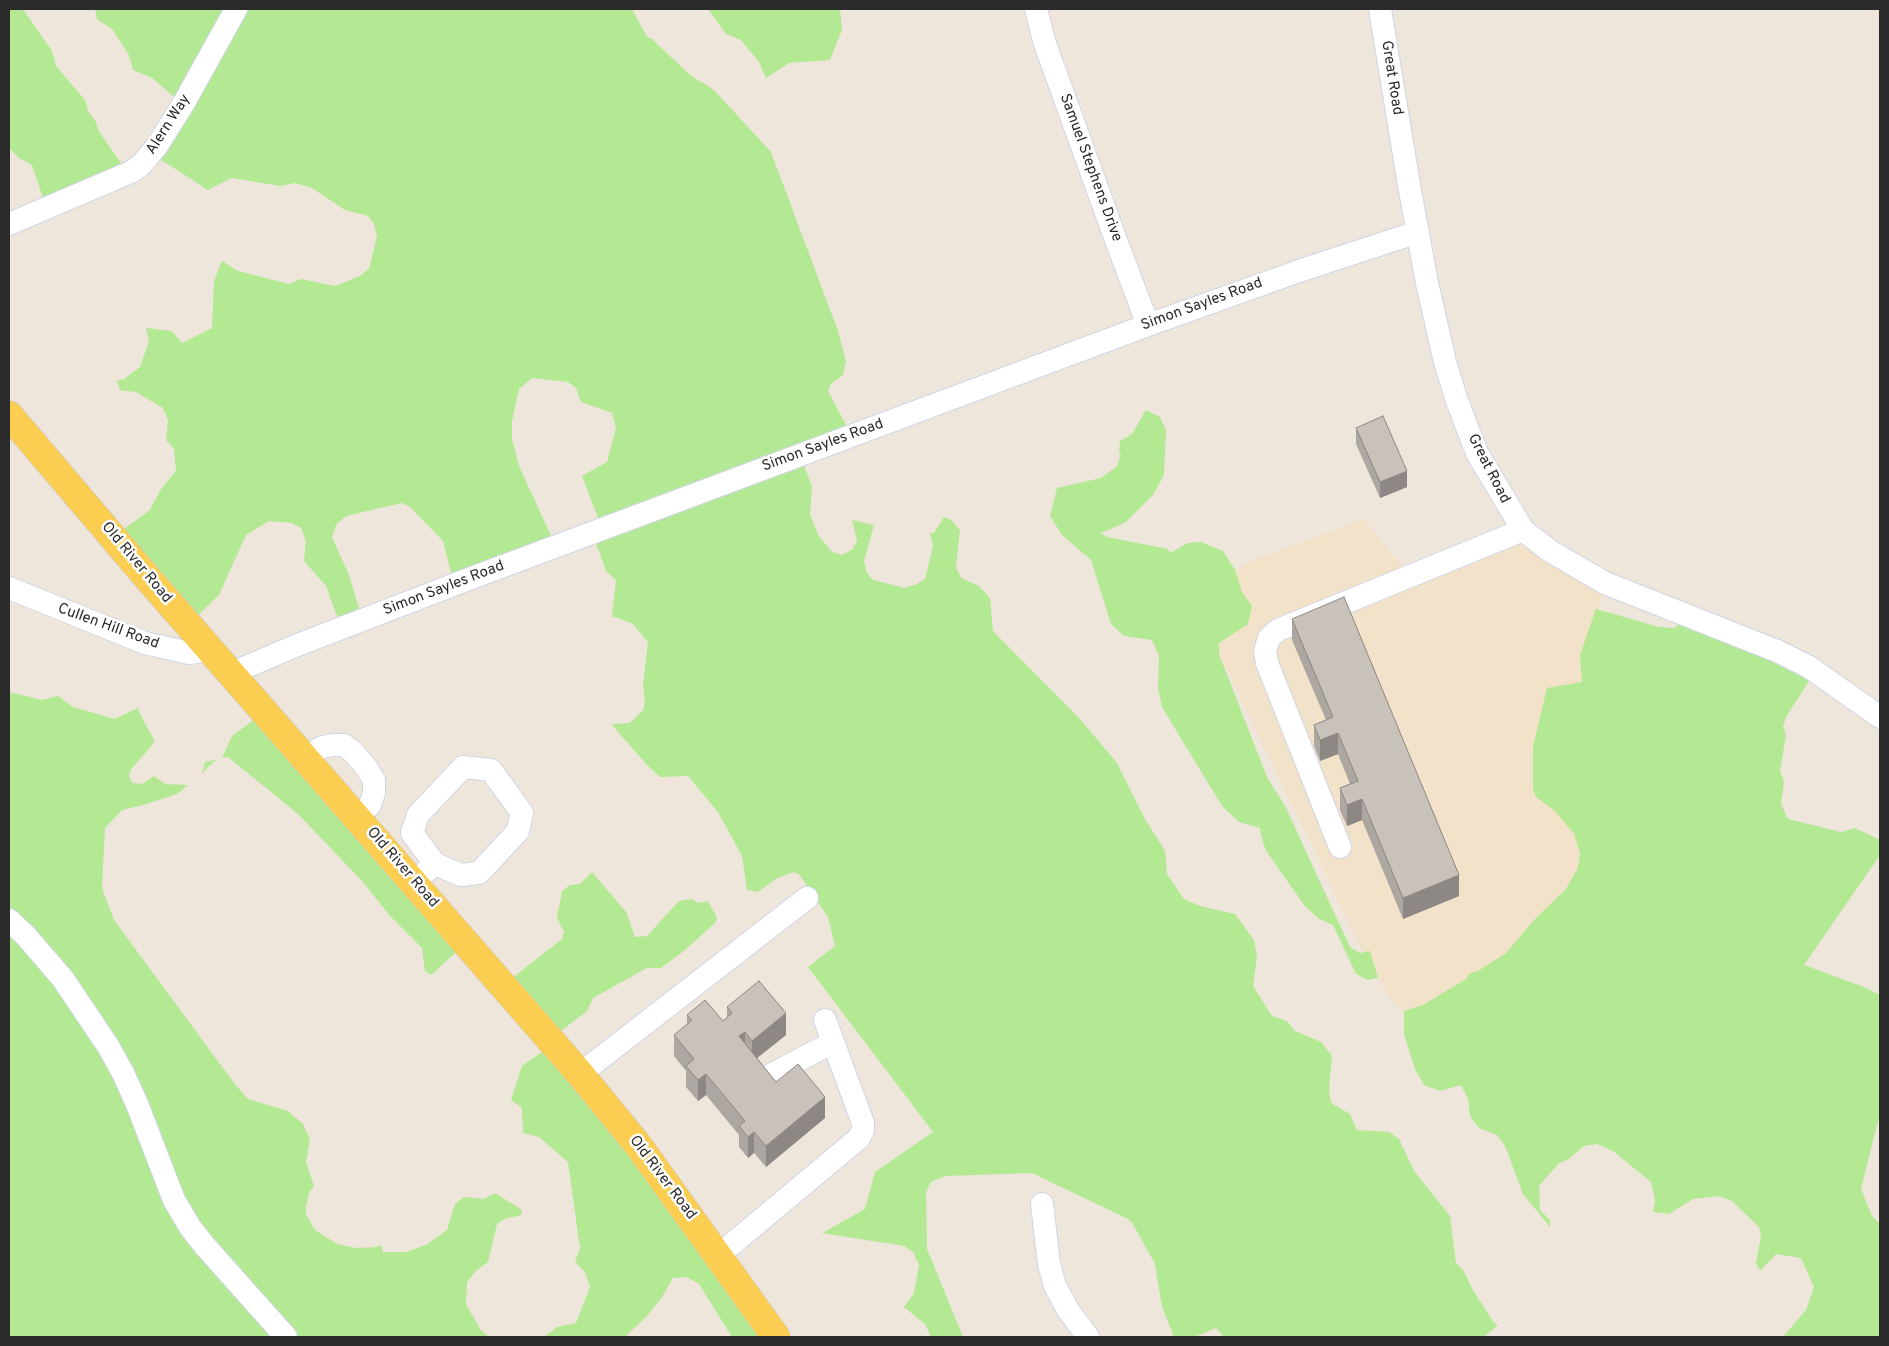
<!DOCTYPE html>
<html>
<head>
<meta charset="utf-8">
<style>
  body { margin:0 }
  #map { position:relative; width:1889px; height:1346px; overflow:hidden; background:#eee5db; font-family:Overpass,sans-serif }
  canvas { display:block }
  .frame { position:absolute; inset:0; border:10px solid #2a2a2a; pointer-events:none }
</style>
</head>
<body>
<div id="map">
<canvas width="1889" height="1346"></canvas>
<div class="frame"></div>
</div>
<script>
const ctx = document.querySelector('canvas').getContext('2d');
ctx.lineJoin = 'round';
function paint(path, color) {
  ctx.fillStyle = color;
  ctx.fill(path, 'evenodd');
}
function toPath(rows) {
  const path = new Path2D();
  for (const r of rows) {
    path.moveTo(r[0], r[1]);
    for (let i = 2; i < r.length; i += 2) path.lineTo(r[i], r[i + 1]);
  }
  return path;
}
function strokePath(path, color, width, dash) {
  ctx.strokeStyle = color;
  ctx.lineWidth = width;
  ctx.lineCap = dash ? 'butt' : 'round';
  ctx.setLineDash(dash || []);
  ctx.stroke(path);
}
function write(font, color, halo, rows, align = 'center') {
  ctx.font = font + ' Overpass,sans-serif';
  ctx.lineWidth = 5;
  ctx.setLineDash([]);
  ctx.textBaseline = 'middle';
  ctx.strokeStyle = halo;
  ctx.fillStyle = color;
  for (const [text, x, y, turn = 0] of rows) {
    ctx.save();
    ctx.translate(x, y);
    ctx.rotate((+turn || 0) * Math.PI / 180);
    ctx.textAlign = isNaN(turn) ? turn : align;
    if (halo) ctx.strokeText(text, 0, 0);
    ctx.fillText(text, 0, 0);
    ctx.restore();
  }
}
paint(toPath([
  [1365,519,1393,556,1412,575,1523,530,1605,583,1558,771,1581,837,1577,876,1539,935,1410,1019,1386,993,1358,942,1189,591,1258,558]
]), '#f1e2c9');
paint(toPath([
  [9,9,23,9,52,51,56,66,85,100,88,111,96,122,98,130,125,169,45,204,32,165,19,158,9,148],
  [95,9,632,9,647,37,652,39,690,75,714,90,771,152,838,331,846,361,843,375,831,384,828,391,847,427,798,451,812,486,810,514,818,535,832,552,842,555,853,549,857,540,852,520,874,525,864,561,867,573,873,580,905,588,917,584,925,579,933,546,930,533,934,533,944,517,950,519,960,530,956,567,961,578,979,586,990,598,993,631,1080,719,1117,763,1145,819,1165,851,1167,874,1184,899,1200,906,1235,914,1254,940,1257,957,1253,986,1272,1016,1287,1021,1295,1031,1321,1042,1332,1056,1329,1090,1331,1103,1350,1114,1357,1130,1389,1132,1399,1139,1414,1171,1450,1216,1456,1263,1463,1270,1473,1290,1494,1323,1498,1325,1484,1337,1224,1337,1216,1328,1194,1337,1174,1337,1162,1307,1155,1264,1133,1224,1128,1219,1032,1173,945,1176,931,1182,926,1192,927,1249,963,1337,931,1337,925,1324,904,1307,914,1293,919,1265,913,1252,904,1246,822,1233,865,1209,875,1172,933,1132,808,967,835,946,828,917,799,874,794,872,777,878,758,892,747,890,742,856,718,812,688,776,660,777,648,766,611,724,630,723,643,710,645,703,643,684,648,642,633,624,612,616,616,580,606,571,592,532,600,523,582,476,607,462,616,428,612,413,581,402,576,388,568,382,532,378,519,389,512,421,512,439,519,466,553,540,453,581,443,541,410,507,402,503,346,516,336,525,332,537,349,575,360,612,340,624,326,586,304,561,306,541,301,528,292,523,269,521,246,535,219,595,192,621,117,534,150,510,161,489,176,471,174,449,166,440,168,420,163,408,136,392,120,390,117,381,124,379,140,367,149,341,146,328,172,331,182,343,212,328,214,281,222,261,238,271,289,284,301,279,335,286,360,276,369,269,377,236,374,224,368,216,345,210,312,188,295,183,280,186,231,178,208,190,155,156,185,106,152,78,133,70,129,55,112,29,97,19],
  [708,9,840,9,842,30,830,60,789,63,766,78,759,62,741,40,726,34],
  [1146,410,1160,417,1166,430,1164,475,1153,495,1126,522,1101,533,1107,537,1168,549,1170,553,1188,543,1201,542,1223,551,1235,570,1242,592,1252,606,1248,624,1219,643,1219,654,1267,777,1286,808,1350,947,1360,953,1370,951,1378,978,1368,980,1356,974,1333,925,1319,919,1304,905,1267,852,1263,843,1260,828,1239,822,1222,806,1162,707,1158,688,1159,656,1152,640,1124,636,1111,624,1091,560,1062,535,1050,516,1057,488,1101,478,1117,466,1121,454,1119,453,1120,441,1132,434],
  [1596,609,1659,627,1675,628,1678,625,1682,612,1815,672,1787,715,1783,726,1786,735,1780,771,1784,782,1781,804,1788,819,1841,832,1855,828,1880,840,1880,855,1804,965,1864,987,1880,995,1880,1119,1878,1121,1861,1189,1872,1216,1880,1224,1880,1337,1783,1337,1806,1310,1814,1287,1801,1258,1776,1254,1760,1271,1756,1263,1761,1236,1759,1227,1732,1201,1719,1196,1693,1199,1669,1214,1653,1212,1655,1200,1651,1182,1613,1151,1597,1144,1584,1146,1569,1159,1559,1163,1539,1186,1540,1210,1550,1220,1550,1227,1523,1194,1505,1146,1497,1135,1479,1128,1470,1116,1468,1099,1461,1085,1440,1091,1424,1085,1415,1069,1404,1034,1404,1011,1423,1005,1466,979,1470,973,1478,971,1506,953,1534,920,1566,889,1578,868,1580,853,1574,834,1555,811,1536,797,1533,789,1533,747,1547,688,1582,682,1580,655],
  [9,692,42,700,58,696,73,707,115,719,137,708,155,742,132,768,129,775,132,783,142,784,154,776,165,784,188,785,177,794,143,805,122,810,105,828,102,888,114,920,234,1083,248,1099,288,1111,303,1124,310,1140,306,1162,314,1186,310,1191,306,1205,306,1214,315,1230,337,1244,356,1248,376,1247,381,1245,383,1252,406,1252,426,1245,447,1230,455,1204,464,1197,484,1199,495,1193,522,1210,521,1215,504,1219,497,1224,488,1262,476,1271,467,1282,466,1304,480,1329,489,1337,9,1337],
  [264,712,466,943,431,975,425,971,422,948,390,916,363,882,298,814,228,757,217,759,202,773,205,762,222,758,232,736],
  [592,872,626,912,635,937,647,936,679,901,692,899,698,903,708,901,717,918,715,923,685,950,661,968,647,968,593,998,587,1011,554,1036,507,982,562,939,564,932,557,918,562,891,570,885,580,884],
  [556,1042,779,1337,732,1337,699,1284,687,1277,673,1278,662,1297,648,1315,625,1337,544,1337,557,1327,576,1323,590,1287,585,1272,575,1262,580,1248,568,1162,539,1137,523,1133,522,1108,511,1100,522,1066]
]), '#b3e993');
const minor = toPath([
  [1036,9,1044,41,1117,243,1148,325],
  [1380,9,1409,185,1427,283,1445,362,1457,401,1477,453,1523,530,1550,551,1605,583,1777,651,1809,667,1880,717],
  [9,224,131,172,141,165,157,146,185,101,236,9],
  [9,588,145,643,189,653,210,650],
  [232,673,295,646,474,577,1148,325,1302,270,1418,232],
  [306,758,322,747,333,745,344,745,353,752,366,767,374,780,374,793,370,805,357,817],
  [1340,847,1267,663,1265,651,1269,638,1278,630,1523,530],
  [414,882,435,864,461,875,479,873,518,831,522,813,491,770,463,767,418,815,412,833,435,864],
  [9,920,26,936,63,979,108,1046,123,1073,137,1104,174,1200,190,1227,204,1245,286,1337],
  [580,1074,807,898],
  [771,1075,833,1042],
  [1042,1204,1049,1264,1055,1286,1068,1310,1088,1337],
  [719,1255,859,1138,863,1130,863,1123,825,1020]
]);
const major = toPath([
  [9,415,145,575,580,1074,638,1145,776,1337]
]);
strokePath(minor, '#d0d5e4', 24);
strokePath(major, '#c8c8c8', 29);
strokePath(minor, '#fff', 22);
strokePath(major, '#fbce52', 28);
paint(toPath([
  [1356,428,1407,487,1380,498,1356,444],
  [1292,619,1459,896,1403,919,1362,820,1347,826,1340,810,1340,788,1350,784,1338,754,1320,761,1314,746,1314,725,1326,720,1292,640],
  [727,1007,786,1035,757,1058,776,1082,825,1118,766,1167,754,1153,748,1158,739,1147,739,1135,706,1095,698,1101,686,1087,686,1071,674,1056,674,1035,687,1024,687,1015,723,1021,727,1017]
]), '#ada7a1');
paint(toPath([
  [1407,471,1407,487,1380,498,1380,482],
  [1338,733,1338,754,1320,761,1320,740],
  [1362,799,1362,820,1347,826,1347,805],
  [1459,875,1459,896,1403,919,1403,898],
  [786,1013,786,1035,752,1062,752,1041],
  [745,1032,745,1053,739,1036],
  [706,1074,706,1095,698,1101,698,1080],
  [825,1097,825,1118,766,1167,766,1146],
  [754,1132,754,1153,748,1158,748,1137]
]), '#8d8883');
const building = toPath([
  [1383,416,1407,471,1380,482,1356,428,1383,416],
  [1344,597,1459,875,1403,898,1362,799,1347,805,1340,788,1358,781,1338,733,1320,740,1314,725,1333,717,1292,619,1344,597],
  [759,981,786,1013,752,1041,745,1032,739,1036,776,1082,798,1064,825,1097,766,1146,754,1132,748,1137,739,1126,745,1121,706,1074,698,1080,686,1066,694,1059,674,1035,692,1020,687,1015,705,1000,723,1021,732,1013,727,1007,759,981]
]);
paint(building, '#c9c2bb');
strokePath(building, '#8d8883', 1);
write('15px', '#2a2a2a', '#fff', [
  ["Great Road",1391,78,81],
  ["Alern Way",169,125,-57],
  ["Samuel Stephens Drive",1090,168,70],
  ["Simon Sayles Road",1202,305,-20],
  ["Simon Sayles Road",823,446,-20],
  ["Great Road",1488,469,63],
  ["Old River Road",136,563,50],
  ["Simon Sayles Road",444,589,-21],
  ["Cullen Hill Road",108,627,20],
  ["Old River Road",402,868,49],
  ["Old River Road",662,1178,53]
]);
</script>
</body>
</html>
